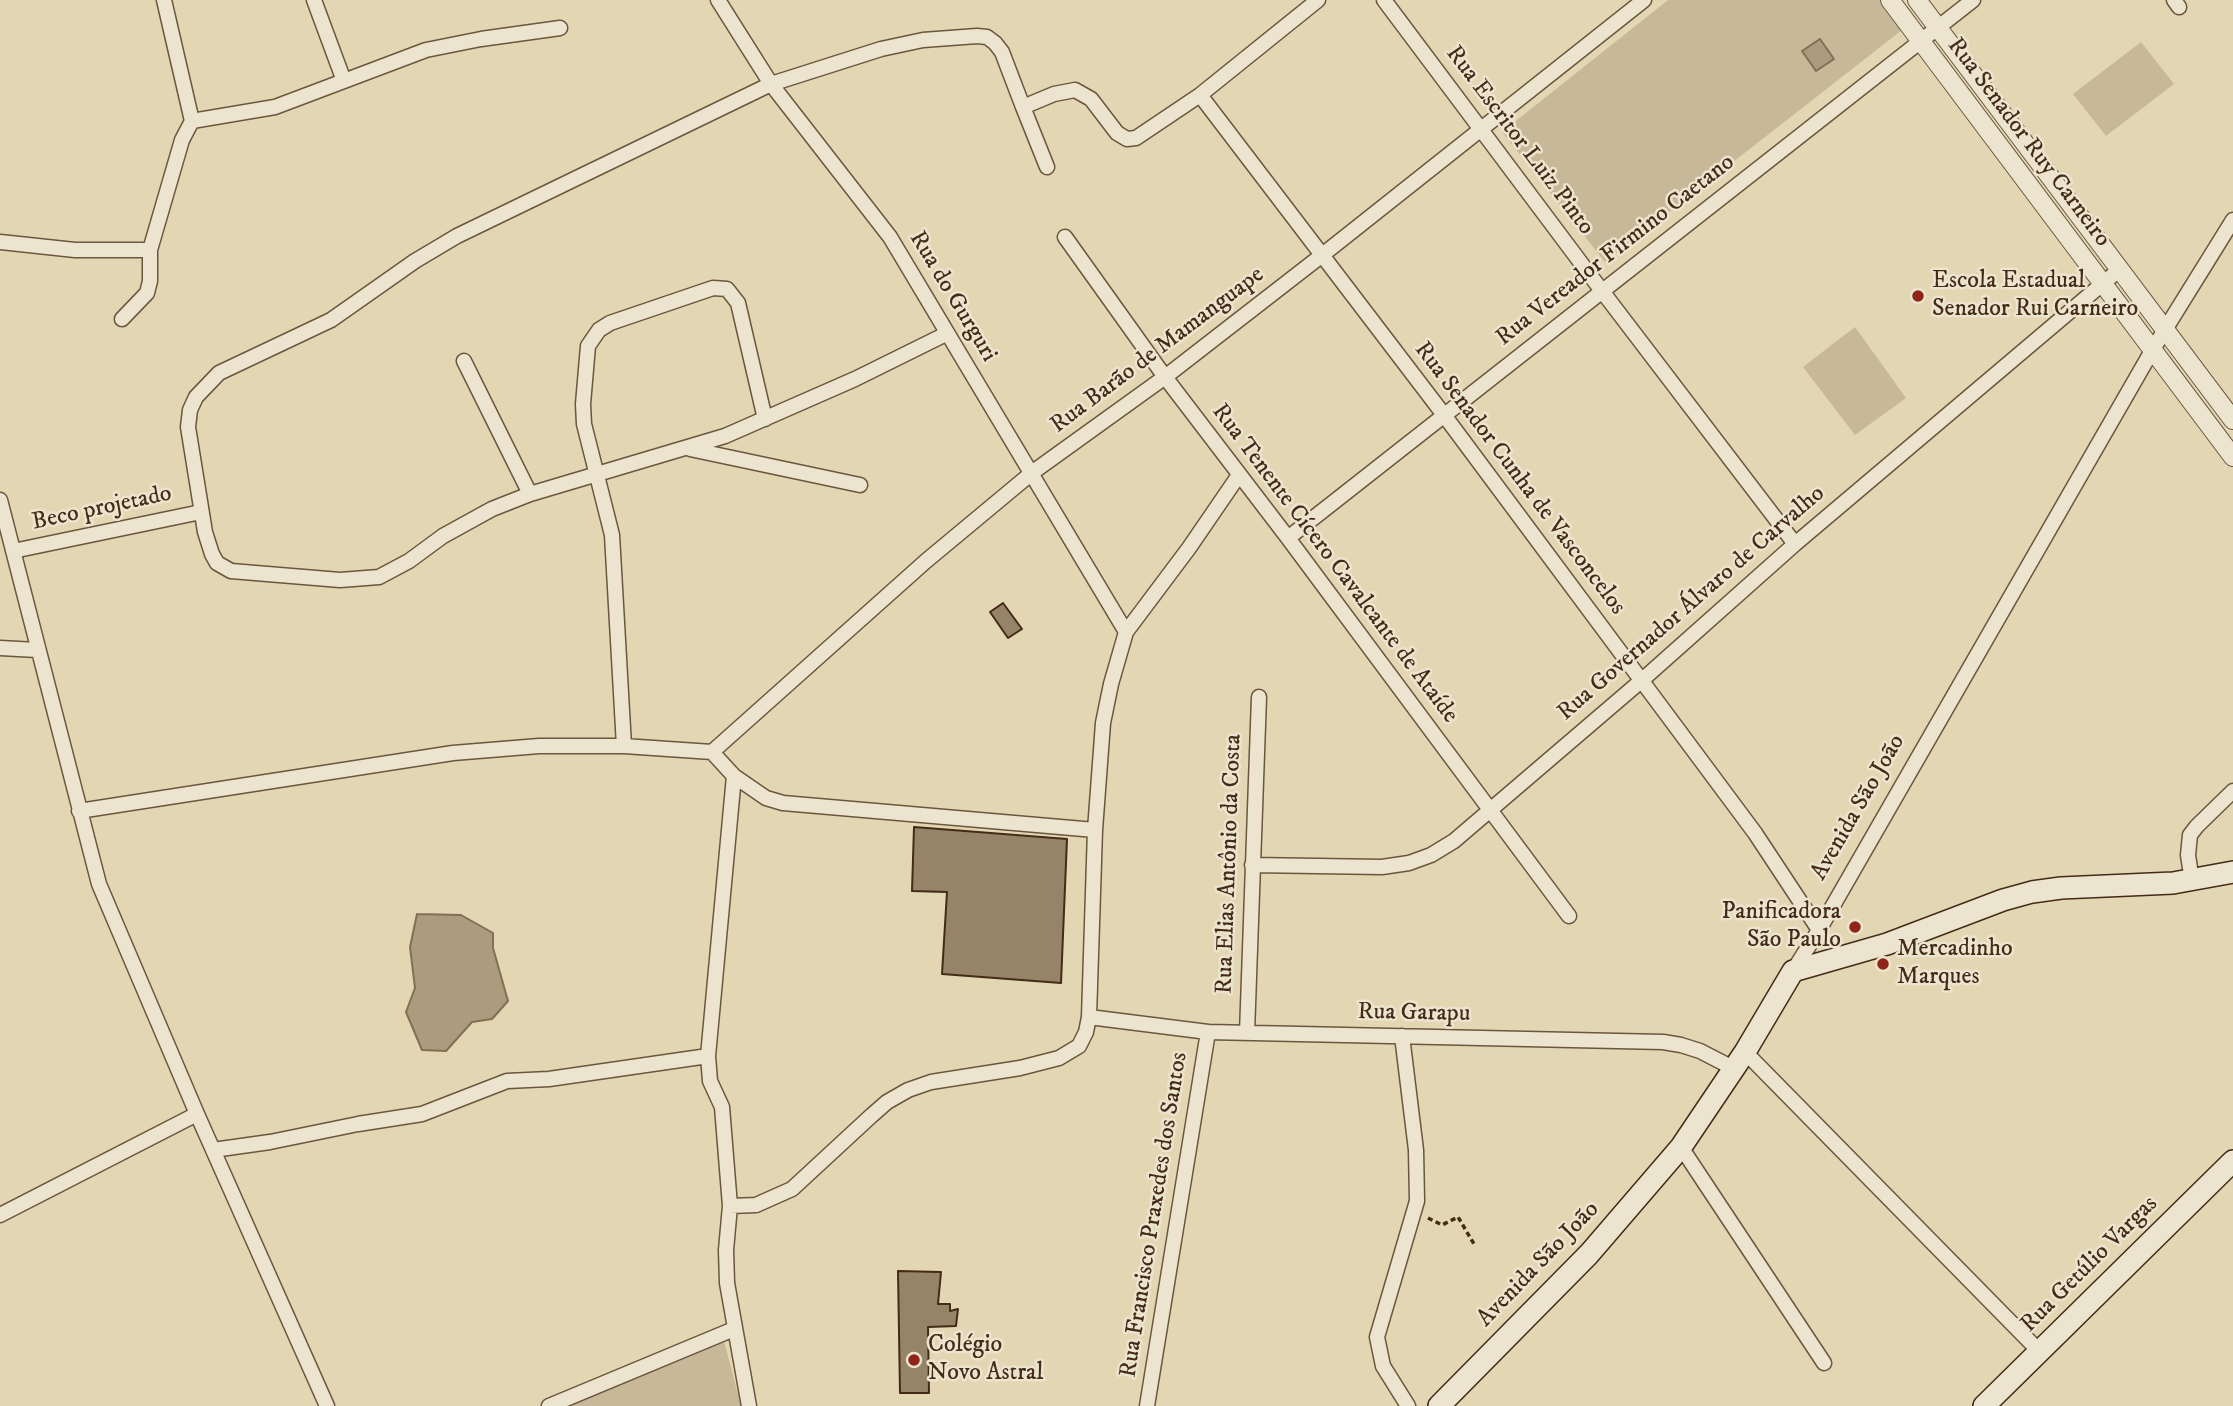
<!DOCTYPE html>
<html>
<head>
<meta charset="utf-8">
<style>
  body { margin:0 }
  canvas { display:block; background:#e2d6b3 }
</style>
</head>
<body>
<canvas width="2233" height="1406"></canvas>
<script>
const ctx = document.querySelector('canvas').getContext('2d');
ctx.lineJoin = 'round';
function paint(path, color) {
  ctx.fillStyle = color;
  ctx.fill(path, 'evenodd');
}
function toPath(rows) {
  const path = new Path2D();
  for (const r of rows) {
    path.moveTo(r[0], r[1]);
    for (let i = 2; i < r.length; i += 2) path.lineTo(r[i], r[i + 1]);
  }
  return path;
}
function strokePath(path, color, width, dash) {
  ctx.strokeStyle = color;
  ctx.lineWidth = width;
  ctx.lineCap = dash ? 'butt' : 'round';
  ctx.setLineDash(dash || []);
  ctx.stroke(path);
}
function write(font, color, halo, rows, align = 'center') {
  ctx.font = font + ' "IM FELL DW Pica",serif';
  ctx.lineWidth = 5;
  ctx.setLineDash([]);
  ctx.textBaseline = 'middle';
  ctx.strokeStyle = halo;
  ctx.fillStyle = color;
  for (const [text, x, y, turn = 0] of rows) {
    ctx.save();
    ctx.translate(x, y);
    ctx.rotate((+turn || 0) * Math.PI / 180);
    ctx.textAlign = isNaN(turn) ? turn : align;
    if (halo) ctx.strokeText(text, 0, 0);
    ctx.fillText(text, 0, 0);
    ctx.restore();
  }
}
paint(toPath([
  [1668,0,1880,0,1902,30,1605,262,1502,132],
  [2141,42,2174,84,2106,136,2073,94],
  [1855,327,1906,398,1855,435,1803,367],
  [724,1341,741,1406,567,1406]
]), '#c7b998');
const water = toPath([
  [1820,39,1834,59,1816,71,1802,51,1820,39],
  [417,914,461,915,493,933,493,948,508,1001,492,1019,472,1022,446,1051,422,1050,406,1012,415,988,410,947,417,914]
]);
paint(water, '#ac9c7e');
strokePath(water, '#826f55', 2);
const building = toPath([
  [1003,603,1022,629,1008,638,990,612,1003,603],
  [914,827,1067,839,1061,983,942,974,947,892,912,891,914,827],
  [898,1271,941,1272,938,1304,950,1304,950,1311,958,1309,956,1326,928,1327,929,1393,900,1393,898,1271]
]);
paint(building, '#968468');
strokePath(building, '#432b17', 2);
const minor = toPath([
  [164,0,192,121],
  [314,0,344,81],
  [718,0,771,84,890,237,1126,632],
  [1384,0,1602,291,1795,544],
  [2174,0,2179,7],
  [1200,95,1444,415,1755,833,1819,930],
  [1023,107,1047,167],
  [1065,237,1165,377,1288,538,1569,916],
  [0,242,75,250,150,250],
  [122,319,147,293,150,281,150,250,182,140,192,121,275,107,426,50,481,39,560,28],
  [946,334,855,379,725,436,530,494,492,509,443,536,409,561,379,577,340,580,231,571,217,563,212,554,205,532,188,427,190,410,196,397,219,373,331,320,415,261,457,236,771,84,881,49,923,40,977,36,987,37,995,43,1002,52,1023,107,1054,94,1075,90,1091,99,1117,133,1127,139,1136,138,1200,95,1318,0],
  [464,361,530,494],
  [690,449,860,485],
  [0,500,99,884,197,1114,327,1406],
  [1288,538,1973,0],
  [13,551,201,512],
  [0,648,37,650],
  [624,746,612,535,584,424,583,404,588,346,599,330,610,323,713,288,727,289,738,303,765,419],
  [712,752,926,561,1033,472,1165,377,1321,256,1644,0],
  [734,776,708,1056,710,1081,722,1107,730,1206,726,1250,727,1283,749,1406],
  [79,811,453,753,539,746,624,746,712,752,734,776,766,798,783,803,1095,830],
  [1252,865,1382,867,1409,863,1431,855,1454,841,1641,681,1795,544,2120,269],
  [2192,881,2188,855,2190,835,2197,826,2233,791],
  [1793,971,1819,930,2153,349,2233,220],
  [1089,1017,1208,1032,1663,1042,1681,1045,1700,1051,1733,1068],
  [1247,1033,1259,697],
  [1402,1036,1416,1150,1417,1201,1377,1337,1383,1366,1408,1406],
  [1745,1052,2040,1352],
  [1681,1147,1824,1363],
  [213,1150,270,1142,358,1124,422,1114,507,1081,549,1079,708,1056],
  [730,1206,756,1205,792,1189,871,1116,887,1102,908,1090,931,1082,1020,1068,1059,1058,1079,1046,1086,1032,1089,1017,1095,830,1103,723,1111,684,1126,632,1189,548,1239,475],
  [0,1215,197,1114],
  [549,1406,734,1329],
  [1147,1406,1208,1032]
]);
const tertiary = toPath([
  [1890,0,2233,457],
  [1917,0,2233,420]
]);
const secondary = toPath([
  [1439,1406,1589,1254,1681,1147,1745,1052,1793,971,1887,944,2003,900,2032,892,2061,888,2173,883,2233,872],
  [1984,1406,2233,1161]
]);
strokePath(minor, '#6b563e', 17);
strokePath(tertiary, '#6b563e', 20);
strokePath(secondary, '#432b17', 24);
strokePath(toPath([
  [1428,1218,1442,1225,1458,1217,1474,1244]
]), '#432b17', 3.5, [5, 3.5]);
strokePath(minor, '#ece4ce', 14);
strokePath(tertiary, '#ece4ce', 18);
strokePath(secondary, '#ece4ce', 21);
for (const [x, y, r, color] of [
  [1918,296,7,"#8f2418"],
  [1855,927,7,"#8f2418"],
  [1883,964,7,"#8f2418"],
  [914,1360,7,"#8f2418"]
]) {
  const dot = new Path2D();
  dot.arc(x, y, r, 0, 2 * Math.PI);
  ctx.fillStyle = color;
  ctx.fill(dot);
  strokePath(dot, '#ece4ce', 2.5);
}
write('24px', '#432b17', '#ece4ce', [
  ["Rua Escritor Luiz Pinto",1519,141,53],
  ["Rua Senador Ruy Carneiro",2028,143,53],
  ["Rua Vereador Firmino Caetano",1616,251,-38],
  ["Rua do Gurguri",952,297,59],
  ["Rua Barão de Mamanguape",1158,351,-37],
  ["Rua Senador Cunha de Vasconcelos",1519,479,53],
  ["Beco projetado",102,509,-12],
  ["Rua Tenente Cícero Cavalcante de Ataíde",1334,564,53],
  ["Rua Governador Álvaro de Carvalho",1692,604,-41],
  ["Avenida São João",1859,808,-60],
  ["Rua Elias Antônio da Costa",1230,864,-88],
  ["Rua Garapu",1414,1014,1],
  ["Rua Francisco Praxedes dos Santos",1155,1215,-81],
  ["Avenida São João",1539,1265,-46],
  ["Rua Getúlio Vargas",2090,1265,-45]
]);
write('24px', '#432b17', '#ece4ce', [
  ["Escola Estadual",1932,282],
  ["Senador Rui Carneiro",1932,310],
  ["Panificadora",1841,913,"right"],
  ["São Paulo",1841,941,"right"],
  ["Mercadinho",1897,950],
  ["Marques",1897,978],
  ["Colégio",928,1346],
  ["Novo Astral",928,1374]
], 'left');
</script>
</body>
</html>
